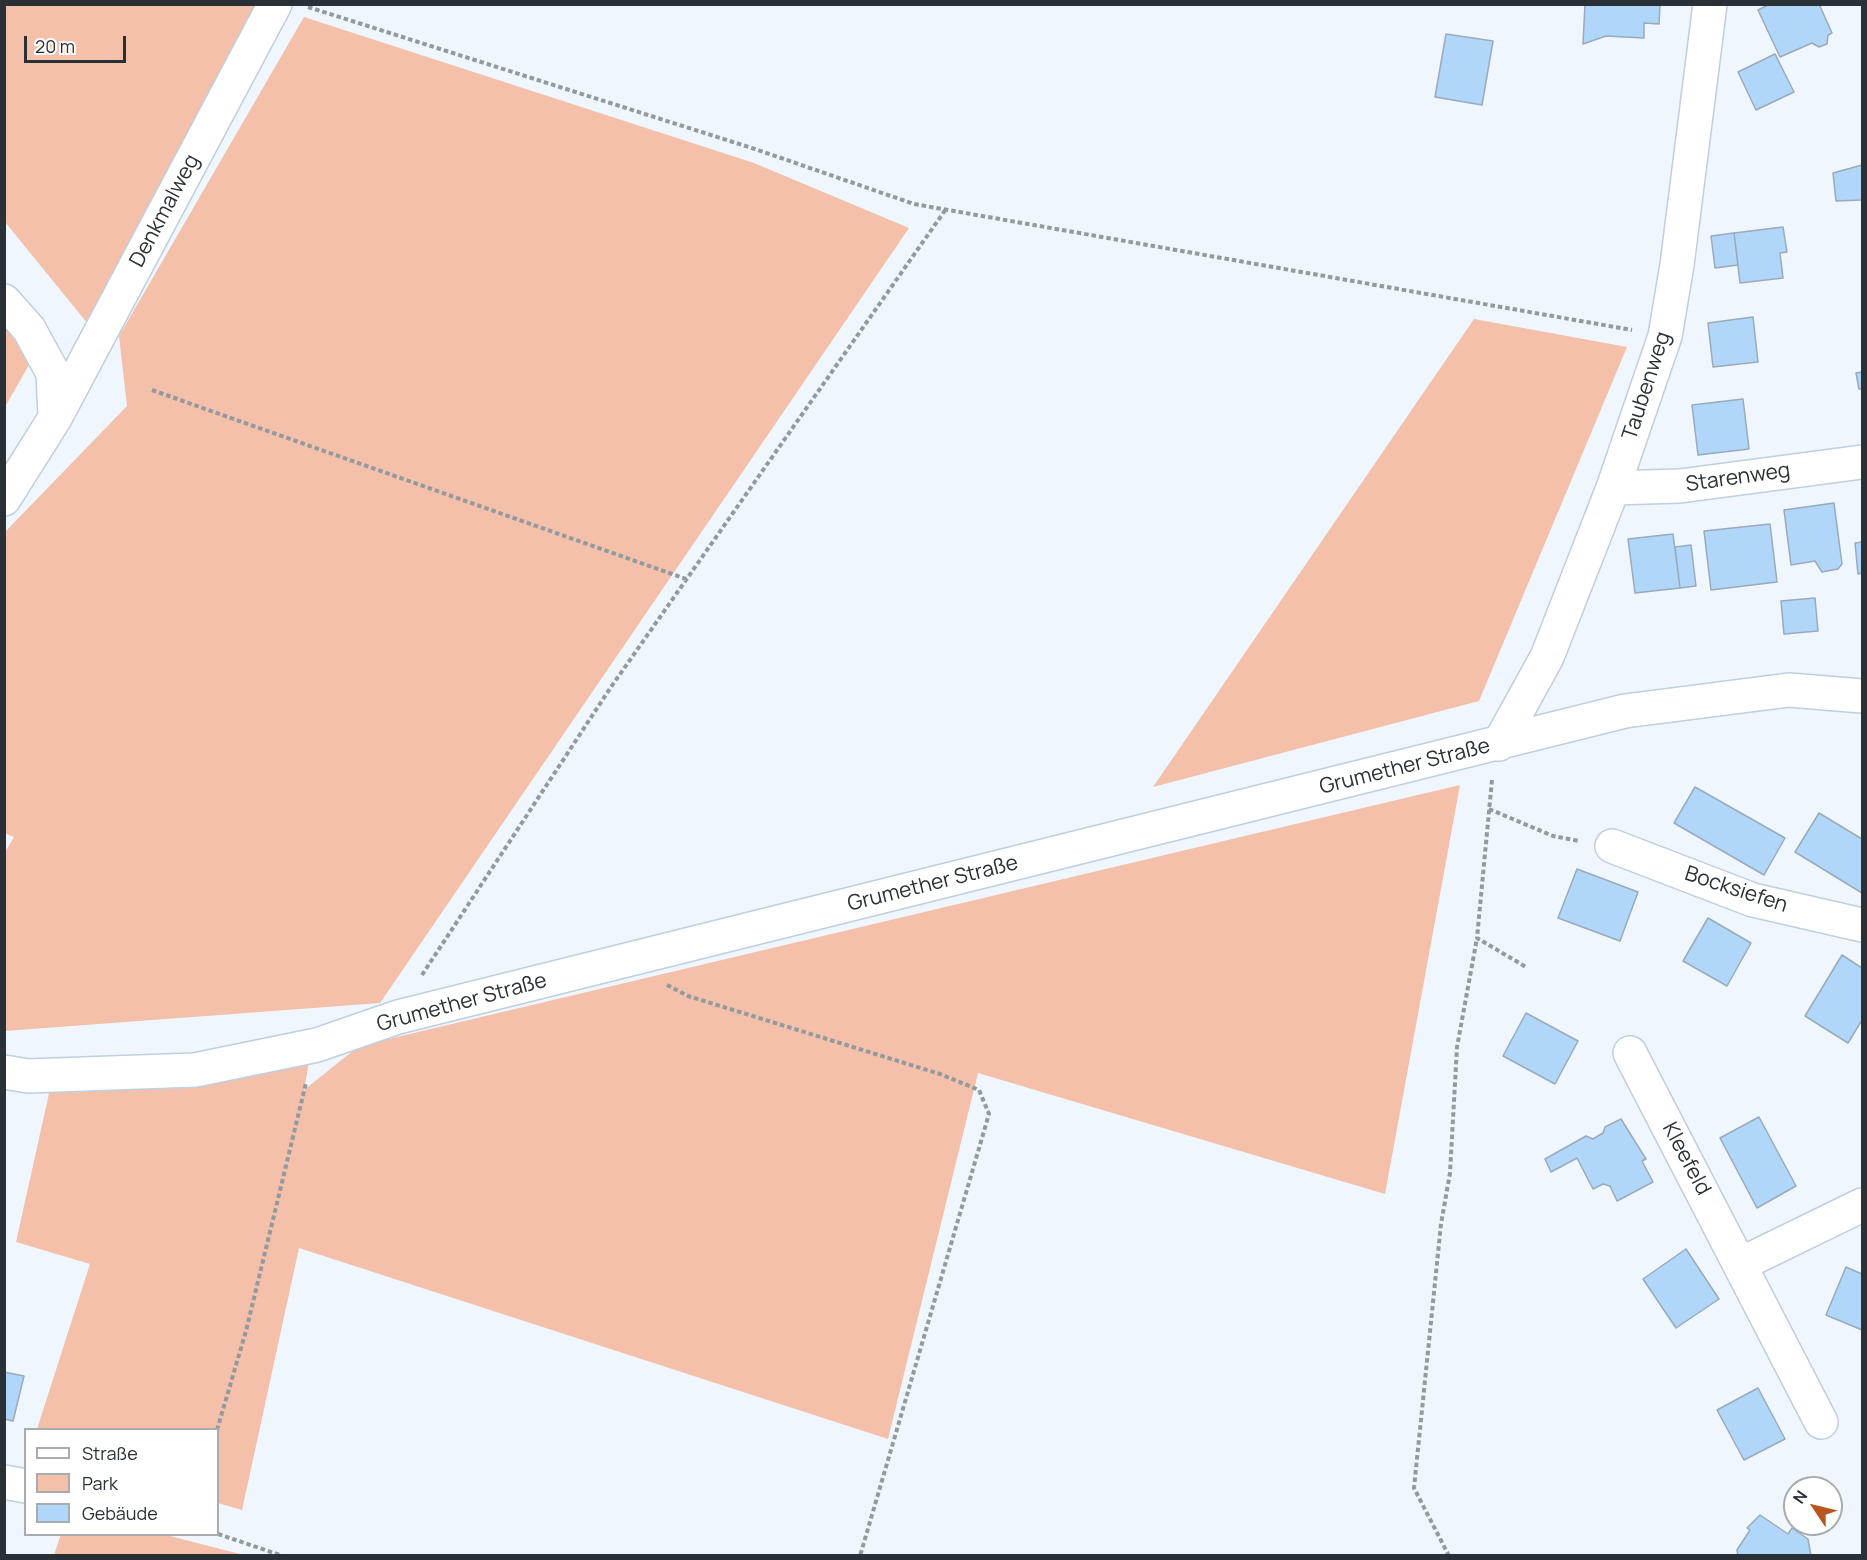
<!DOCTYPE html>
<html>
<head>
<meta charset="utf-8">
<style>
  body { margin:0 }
  #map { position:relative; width:1867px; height:1560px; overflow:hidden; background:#eff6fd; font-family:Manrope,sans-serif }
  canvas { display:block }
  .frame { position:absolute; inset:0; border:6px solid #293036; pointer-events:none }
  .legend { position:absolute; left:24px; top:1428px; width:195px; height:108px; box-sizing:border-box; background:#fff; border:2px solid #a9acaf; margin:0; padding:8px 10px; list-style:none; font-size:18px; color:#293036 }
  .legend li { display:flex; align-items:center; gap:12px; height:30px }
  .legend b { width:30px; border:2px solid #a9acaf }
  .north { position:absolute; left:1783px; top:1476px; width:60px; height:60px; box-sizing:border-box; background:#fff; border:2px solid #a9acaf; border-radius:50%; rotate:305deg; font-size:16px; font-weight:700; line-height:24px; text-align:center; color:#293036 }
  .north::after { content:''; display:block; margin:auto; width:21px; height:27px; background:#b9551e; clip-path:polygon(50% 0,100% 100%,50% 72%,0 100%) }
  .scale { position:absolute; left:24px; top:36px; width:102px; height:27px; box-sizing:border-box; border:3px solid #293036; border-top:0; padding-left:8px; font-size:18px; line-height:21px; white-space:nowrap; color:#293036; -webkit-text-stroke:4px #fff; paint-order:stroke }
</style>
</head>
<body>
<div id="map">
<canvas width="1867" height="1560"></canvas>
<div class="frame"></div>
<ul class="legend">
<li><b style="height:8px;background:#fff"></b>Straße</li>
<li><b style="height:16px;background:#f4c0a9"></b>Park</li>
<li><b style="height:16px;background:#b0d7fa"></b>Gebäude</li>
</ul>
<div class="north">N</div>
<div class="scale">20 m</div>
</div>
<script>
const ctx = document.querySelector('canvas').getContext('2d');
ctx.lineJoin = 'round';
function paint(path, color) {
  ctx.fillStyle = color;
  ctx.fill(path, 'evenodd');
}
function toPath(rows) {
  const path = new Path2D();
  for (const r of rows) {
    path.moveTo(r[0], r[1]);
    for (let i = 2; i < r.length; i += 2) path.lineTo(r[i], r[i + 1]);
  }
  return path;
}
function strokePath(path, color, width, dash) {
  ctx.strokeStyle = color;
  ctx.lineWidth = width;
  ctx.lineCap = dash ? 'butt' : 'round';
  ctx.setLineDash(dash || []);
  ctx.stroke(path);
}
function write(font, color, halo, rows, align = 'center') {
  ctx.font = font + ' Manrope,sans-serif';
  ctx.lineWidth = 5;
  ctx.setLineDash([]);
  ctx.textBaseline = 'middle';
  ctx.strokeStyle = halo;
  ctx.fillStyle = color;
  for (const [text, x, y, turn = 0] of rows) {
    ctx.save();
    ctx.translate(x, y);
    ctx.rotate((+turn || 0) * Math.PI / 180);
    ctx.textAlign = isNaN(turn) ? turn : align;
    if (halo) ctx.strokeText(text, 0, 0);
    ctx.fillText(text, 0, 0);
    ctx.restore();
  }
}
paint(toPath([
  [4,5,256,5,88,324,5,222],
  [304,17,754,163,909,228,380,1003,5,1031,5,852,14,837,4,833,5,532,127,406,119,336],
  [5,283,46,335,5,407],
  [1474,319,1627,347,1479,701,1153,787],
  [1460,785,1385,1194,978,1073,888,1439,299,1248,242,1510,218,1503,218,1430,37,1429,90,1264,16,1242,50,1089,309,1062,304,1090,359,1046],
  [61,1534,166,1535,244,1555,54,1555]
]), '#f4c0a9');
const building = toPath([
  [1585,4,1660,4,1659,24,1644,23,1644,38,1606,36,1583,44,1585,4],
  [1770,4,1819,4,1832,33,1828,35,1827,44,1819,47,1812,43,1780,57,1758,10,1770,4],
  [1446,34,1493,41,1482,105,1435,97,1446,34],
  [1775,54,1794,92,1756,110,1738,72,1775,54],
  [1862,165,1862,200,1836,201,1833,173,1862,165],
  [1783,227,1787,252,1780,253,1783,278,1740,283,1734,233,1783,227],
  [1734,233,1738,265,1715,268,1711,236,1734,233],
  [1753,317,1758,362,1713,367,1708,323,1753,317],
  [1862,372,1862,389,1859,389,1856,373,1862,372],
  [1743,399,1749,449,1698,455,1692,405,1743,399],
  [1834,503,1842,564,1838,569,1822,572,1815,561,1791,565,1784,510,1834,503],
  [1770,524,1777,582,1711,590,1704,531,1770,524],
  [1673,534,1680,588,1635,593,1628,539,1673,534],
  [1862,542,1862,573,1858,574,1855,543,1862,542],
  [1691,545,1696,586,1680,588,1675,547,1691,545],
  [1815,598,1818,631,1784,634,1781,601,1815,598],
  [1695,787,1785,838,1764,875,1674,823,1695,787],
  [1819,813,1862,839,1862,893,1795,852,1819,813],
  [1577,869,1638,892,1620,941,1558,918,1577,869],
  [1708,918,1751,943,1727,986,1683,961,1708,918],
  [1842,955,1862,968,1862,1020,1848,1043,1805,1016,1842,955],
  [1526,1013,1578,1041,1555,1084,1503,1056,1526,1013],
  [1759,1117,1796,1186,1757,1208,1720,1138,1759,1117],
  [1621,1119,1646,1159,1642,1161,1653,1182,1617,1201,1610,1186,1603,1184,1593,1189,1577,1158,1551,1172,1545,1159,1586,1136,1593,1139,1603,1133,1605,1127,1621,1119],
  [1686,1249,1719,1299,1676,1328,1643,1279,1686,1249],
  [1846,1267,1862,1274,1862,1330,1826,1315,1846,1267],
  [4,1372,24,1376,13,1421,4,1419,4,1372],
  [1758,1388,1785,1439,1744,1460,1717,1410,1758,1388],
  [1760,1515,1788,1534,1792,1528,1808,1539,1811,1556,1738,1556,1737,1550,1750,1530,1747,1528,1760,1515]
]);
paint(building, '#b0d7fa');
strokePath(building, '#99aaba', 1.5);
const minor = toPath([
  [4,301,29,329,53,373,55,416],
  [1613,488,1680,486,1862,462],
  [4,499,55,418,275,4],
  [1499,744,1547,657,1613,488,1665,336,1677,265,1710,4],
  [1612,846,1753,900,1862,925],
  [1630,1053,1821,1422],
  [4,1072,28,1076,195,1070,317,1045,398,1017,1625,711,1789,690,1862,696],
  [1741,1264,1862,1205],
  [4,1482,26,1486]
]);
strokePath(minor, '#becfe0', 36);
strokePath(toPath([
  [308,7,755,149,914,204,1632,330],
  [152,390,686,579],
  [1492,780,1477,938,1526,967],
  [1489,809,1553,836,1579,841],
  [422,975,611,687,946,209],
  [667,985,688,996,940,1074,979,1090,989,1114,860,1556],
  [217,1430,246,1331,306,1083],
  [218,1534,283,1556],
  [1449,1556,1414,1488,1441,1224,1450,1173,1457,1047,1477,938]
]), '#92999f', 4, [4.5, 3]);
strokePath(minor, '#fff', 33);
write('21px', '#293036', '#fff', [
  ["Denkmalweg",165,211,-62],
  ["Taubenweg",1647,386,-72],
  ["Starenweg",1738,478,-8],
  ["Grumether Straße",1405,767,-14],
  ["Grumether Straße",933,884,-14],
  ["Bocksiefen",1736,890,18],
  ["Grumether Straße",462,1003,-15],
  ["Kleefeld",1686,1159,62]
]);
</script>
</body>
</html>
